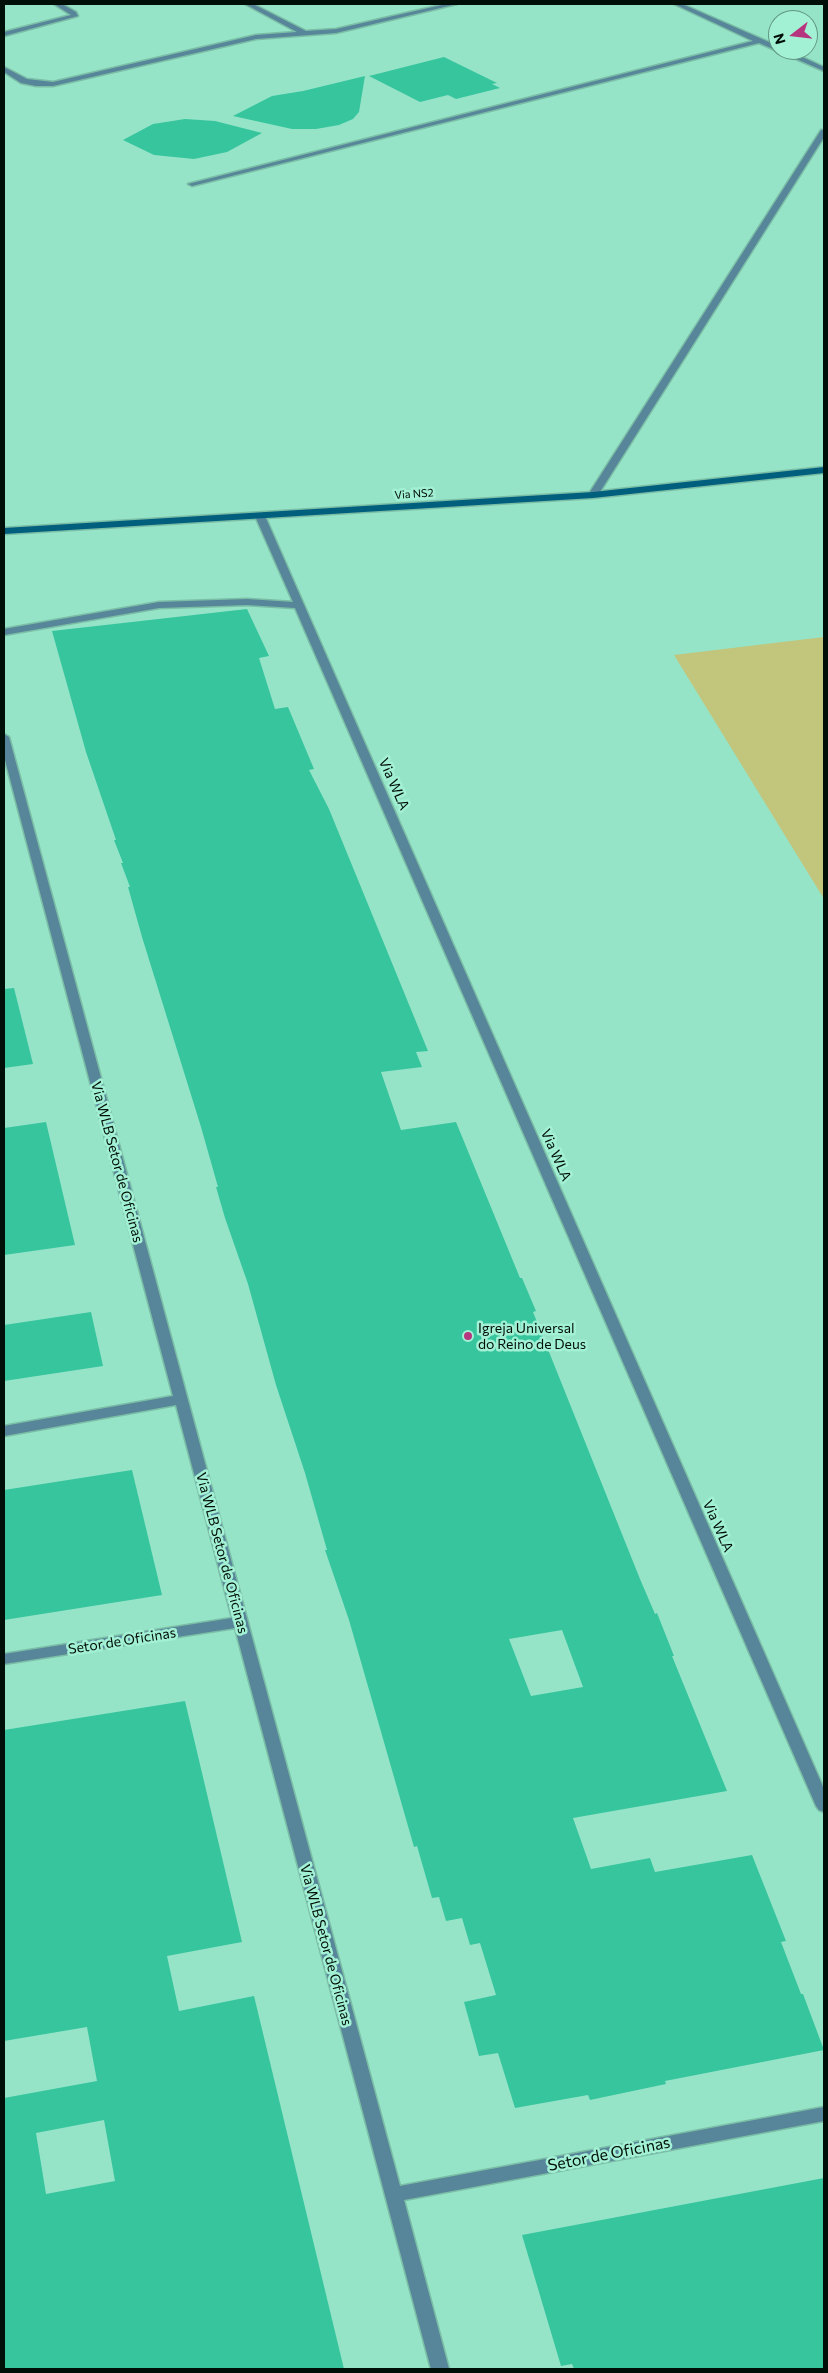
<!DOCTYPE html>
<html>
<head>
<meta charset="utf-8">
<style>
  body { margin:0 }
  #map { position:relative; width:828px; height:2373px; overflow:hidden; background:#96e4c8; font-family:Commissioner,sans-serif }
  canvas { display:block }
  .frame { position:absolute; inset:0; border:5px solid #001009; pointer-events:none }
  .north { position:absolute; left:768px; top:10px; width:50px; height:50px; box-sizing:border-box; background:#a3f1d5; border:1px solid #629783; border-radius:50%; rotate:254deg; font-size:14px; font-weight:700; line-height:20px; text-align:center; color:#001009 }
  .north::after { content:''; display:block; margin:auto; width:18px; height:22px; background:#b6357e; clip-path:polygon(50% 0,100% 100%,50% 72%,0 100%) }
</style>
</head>
<body>
<div id="map">
<canvas width="828" height="2373"></canvas>
<div class="frame"></div>
<div class="north">N</div>
</div>
<script>
const ctx = document.querySelector('canvas').getContext('2d');
ctx.lineJoin = 'round';
function paint(path, color) {
  ctx.fillStyle = color;
  ctx.fill(path, 'evenodd');
}
function toPath(rows) {
  const path = new Path2D();
  for (const r of rows) {
    path.moveTo(r[0], r[1]);
    for (let i = 2; i < r.length; i += 2) path.lineTo(r[i], r[i + 1]);
  }
  return path;
}
function strokePath(path, color, width, dash) {
  ctx.strokeStyle = color;
  ctx.lineWidth = width;
  ctx.lineCap = dash ? 'butt' : 'round';
  ctx.setLineDash(dash || []);
  ctx.stroke(path);
}
function write(font, color, halo, rows, align = 'center') {
  ctx.font = font + ' Commissioner,sans-serif';
  ctx.lineWidth = 5;
  ctx.setLineDash([]);
  ctx.textBaseline = 'middle';
  ctx.strokeStyle = halo;
  ctx.fillStyle = color;
  for (const [text, x, y, turn = 0] of rows) {
    ctx.save();
    ctx.translate(x, y);
    ctx.rotate((+turn || 0) * Math.PI / 180);
    ctx.textAlign = isNaN(turn) ? turn : align;
    if (halo) ctx.strokeText(text, 0, 0);
    ctx.fillText(text, 0, 0);
    ctx.restore();
  }
}
paint(toPath([
  [824,637,824,899,674,655]
]), '#c2c57c');
paint(toPath([
  [444,57,497,83,492,84,500,88,456,99,448,95,420,102,369,76],
  [365,76,359,112,353,119,339,125,316,129,292,129,233,116,272,96,303,91],
  [185,119,215,121,262,133,227,152,194,159,154,155,123,140,153,124],
  [247,609,269,656,259,658,275,709,288,707,314,769,309,770,329,809,428,1051,416,1052,422,1067,381,1072,401,1130,456,1122,520,1278,522,1278,536,1311,533,1312,640,1579,655,1614,657,1613,674,1656,672,1656,727,1791,573,1818,591,1869,650,1858,655,1872,752,1855,786,1941,781,1942,801,1994,803,1994,824,2050,665,2081,666,2084,590,2100,588,2095,515,2108,498,2053,479,2056,464,2002,496,1995,480,1943,470,1945,462,1918,446,1921,439,1897,432,1898,417,1846,414,1847,349,1620,325,1550,327,1550,305,1473,276,1385,248,1284,225,1218,216,1187,218,1187,201,1127,142,937,128,887,130,887,121,863,123,863,114,840,116,840,86,752,52,631],
  [562,1630,583,1687,531,1696,509,1639],
  [14,988,33,1064,4,1068,4,989],
  [46,1122,75,1245,4,1255,4,1128],
  [91,1312,103,1366,4,1381,4,1325],
  [132,1470,162,1595,4,1620,4,1490],
  [185,1701,242,1942,167,1956,179,2011,254,1996,344,2369,4,2369,4,2098,97,2081,87,2027,4,2041,4,1730],
  [104,2120,115,2181,46,2194,36,2133],
  [824,2178,824,2369,574,2369,572,2364,561,2366,522,2235]
]), '#37c59e');
const lane = toPath([
  [54,4,62,4,76,12,78,16,4,36,4,32,71,15,54,4],
  [245,4,253,4,306,31,336,29,446,4,457,4,336,33,256,39,53,86,36,86,21,83,4,72,4,67,27,79,53,82,256,35,297,32,245,4],
  [674,4,682,4,778,46,778,50,787,50,824,67,824,71,759,43,192,186,188,184,753,41,674,4]
]);
const street = toPath([
  [821,130,824,130,824,137,598,495,590,497,588,495,821,130],
  [260,513,265,516,824,1789,824,1812,819,1810,816,1806,295,608,247,605,159,608,4,635,4,629,159,602,247,599,293,602,255,516,260,513],
  [4,734,9,737,400,2186,824,2107,824,2121,404,2200,449,2369,431,2369,235,1628,4,1664,4,1654,232,1618,176,1405,4,1436,4,1426,173,1396,4,756,4,734]
]);
const secondary = toPath([
  [824,467,824,473,593,498,4,534,4,528,593,492,824,467]
]);
strokePath(lane, '#7bbea6', 3);
strokePath(street, '#7bbea6', 3);
strokePath(secondary, '#7bbea6', 3);
paint(lane, '#57859a');
paint(street, '#57859a');
paint(secondary, '#015f7e');
for (const [x, y, r, color] of [
  [468,1336,5,"#b6357e"]
]) {
  const dot = new Path2D();
  dot.arc(x, y, r, 0, 2 * Math.PI);
  ctx.fillStyle = color;
  ctx.fill(dot);
  strokePath(dot, '#a3f1d5', 2);
}
write('11px', '#001009', '#a3f1d5', [
  ["Via NS2",414,494,-4]
]);
write('14px', '#001009', '#a3f1d5', [
  ["Via WLA",394,784,66],
  ["Via WLA",556,1155,66],
  ["Via WLB Setor de Oficinas",117,1162,75],
  ["Via WLA",718,1526,66],
  ["Via WLB Setor de Oficinas",222,1553,75],
  ["Setor de Oficinas",122,1641,-9],
  ["Via WLB Setor de Oficinas",326,1945,75]
]);
write('14px', '#001009', '#a3f1d5', [
  ["Igreja Universal",478,1328],
  ["do Reino de Deus",478,1344]
], 'left');
write('16px', '#001009', '#a3f1d5', [
  ["Setor de Oficinas",609,2154,-11]
]);
</script>
</body>
</html>
